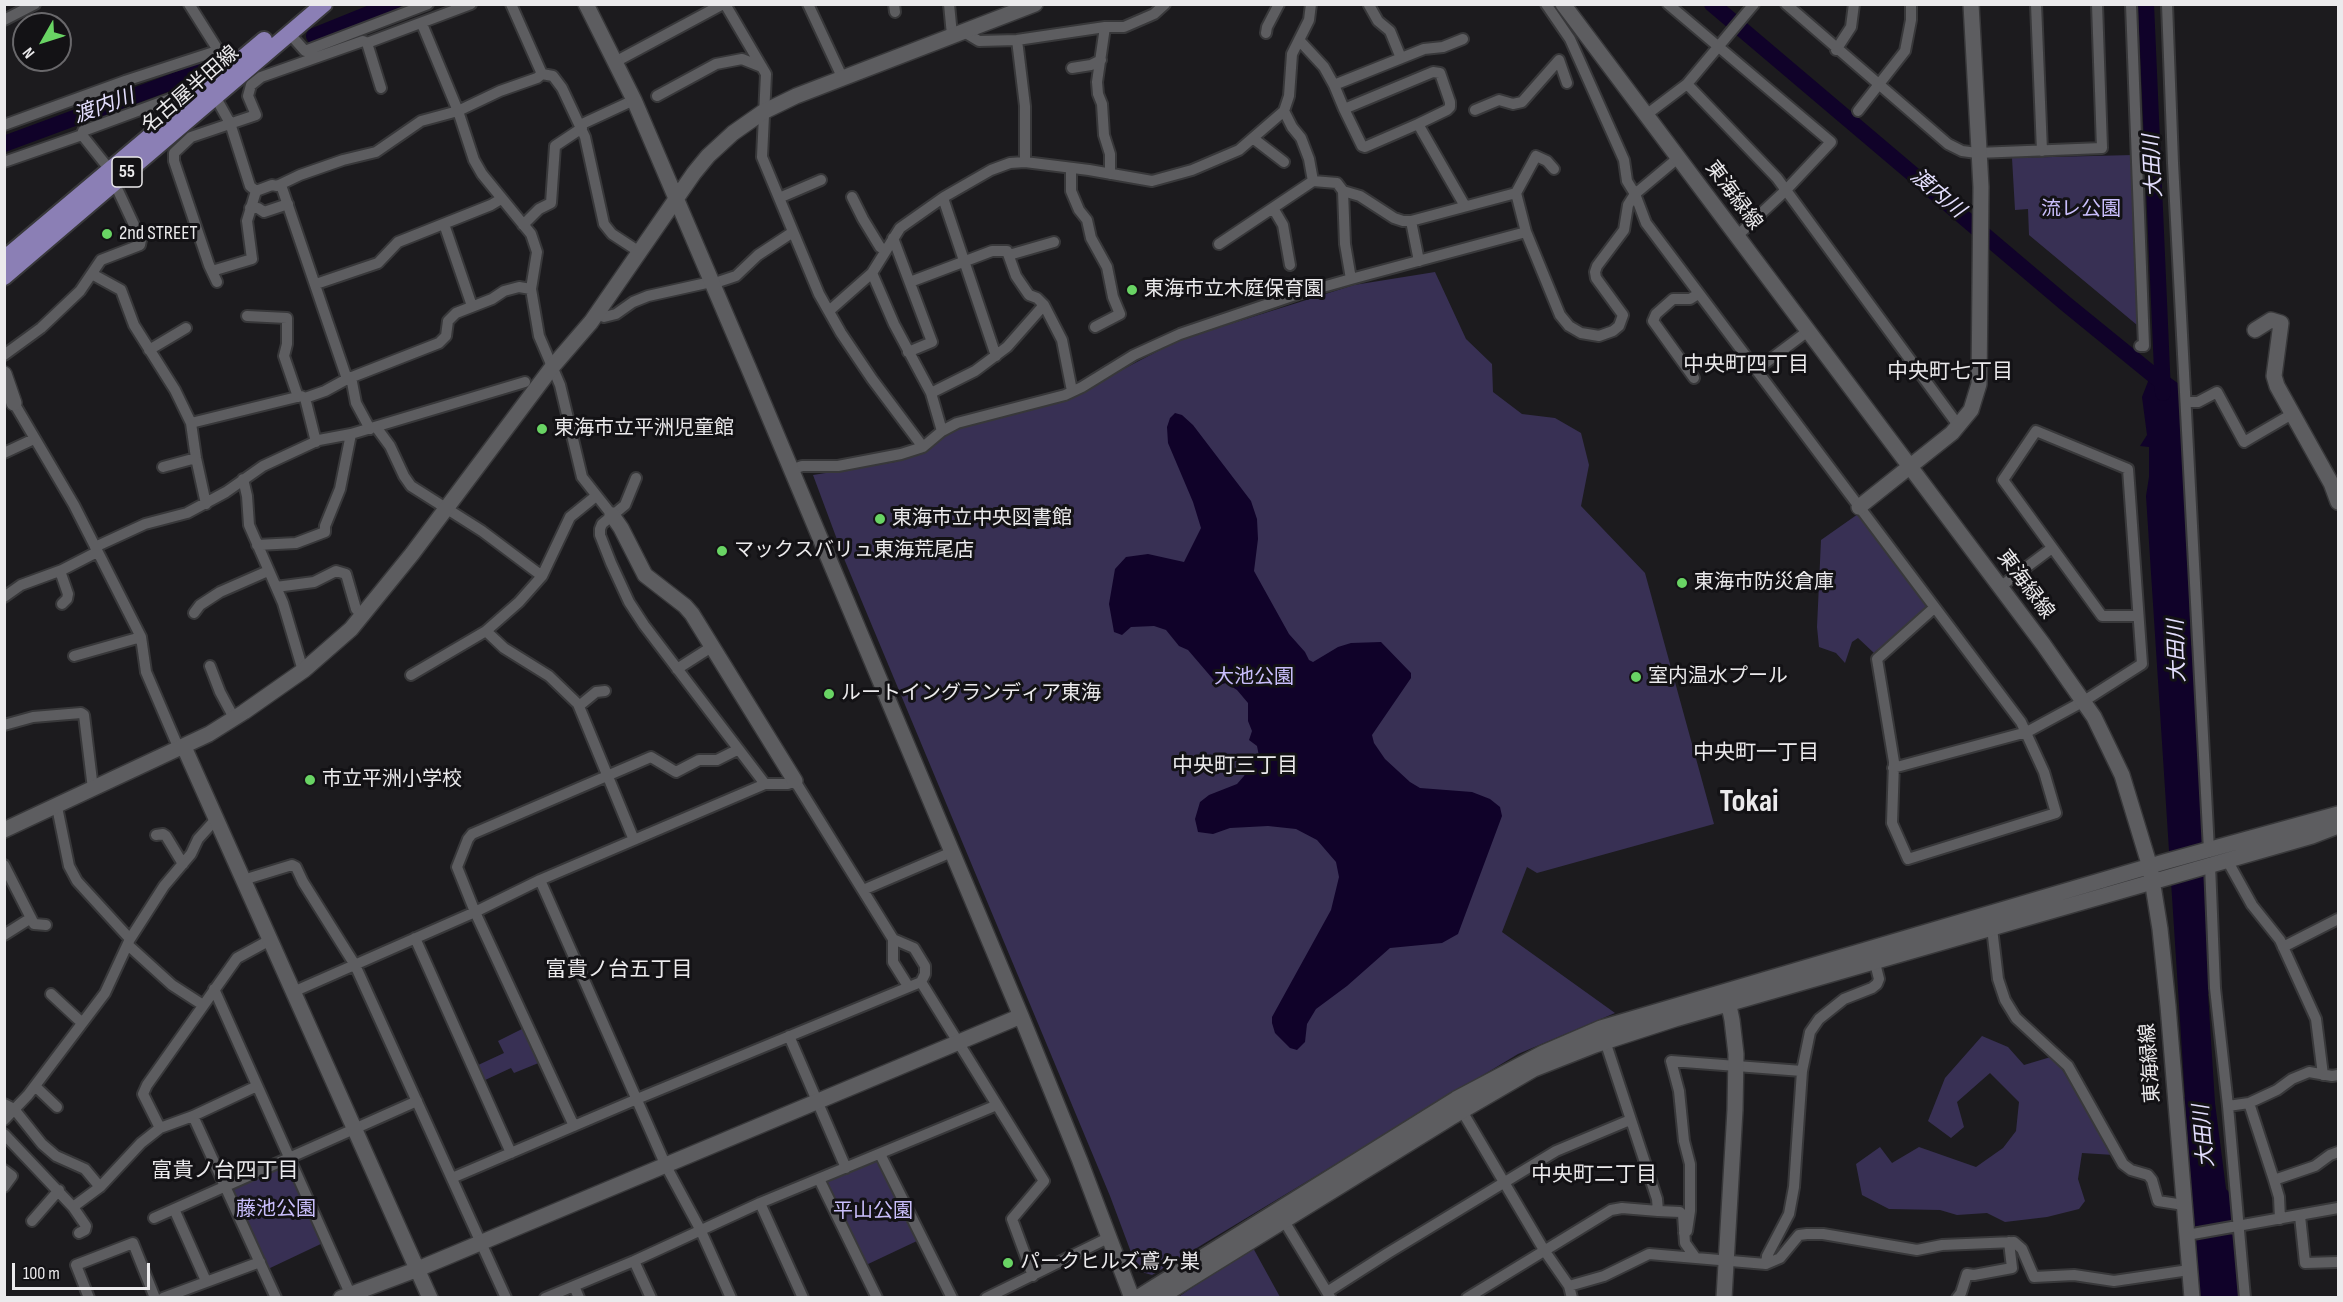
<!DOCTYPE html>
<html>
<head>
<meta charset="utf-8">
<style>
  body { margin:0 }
  #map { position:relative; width:2343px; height:1302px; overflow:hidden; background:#1c1b1e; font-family:"Sofia Sans Condensed",sans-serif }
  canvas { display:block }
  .frame { position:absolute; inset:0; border:6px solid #ebeaec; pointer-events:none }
  .north { position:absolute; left:12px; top:12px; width:60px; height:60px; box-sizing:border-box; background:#131215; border:2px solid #69686b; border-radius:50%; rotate:231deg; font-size:16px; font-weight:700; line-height:24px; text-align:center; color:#ebeaec }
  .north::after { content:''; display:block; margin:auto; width:21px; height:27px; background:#69d464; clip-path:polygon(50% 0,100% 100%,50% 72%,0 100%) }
  .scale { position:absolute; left:12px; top:1263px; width:138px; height:27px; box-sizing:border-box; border:3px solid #ebeaec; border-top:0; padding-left:8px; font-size:18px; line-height:21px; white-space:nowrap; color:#ebeaec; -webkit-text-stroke:4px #131215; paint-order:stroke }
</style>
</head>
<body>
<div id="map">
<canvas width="2343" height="1302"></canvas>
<div class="frame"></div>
<div class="north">N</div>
<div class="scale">100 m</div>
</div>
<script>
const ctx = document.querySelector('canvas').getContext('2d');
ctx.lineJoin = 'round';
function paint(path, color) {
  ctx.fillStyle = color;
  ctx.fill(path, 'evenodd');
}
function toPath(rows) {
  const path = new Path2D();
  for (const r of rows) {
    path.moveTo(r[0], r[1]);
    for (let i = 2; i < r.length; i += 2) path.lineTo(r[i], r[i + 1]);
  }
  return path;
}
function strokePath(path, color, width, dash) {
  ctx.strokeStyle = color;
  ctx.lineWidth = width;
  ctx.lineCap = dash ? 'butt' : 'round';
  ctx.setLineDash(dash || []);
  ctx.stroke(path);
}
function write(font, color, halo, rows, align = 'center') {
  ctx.font = font + ' "Sofia Sans Condensed","Noto Sans JP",sans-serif';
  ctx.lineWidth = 6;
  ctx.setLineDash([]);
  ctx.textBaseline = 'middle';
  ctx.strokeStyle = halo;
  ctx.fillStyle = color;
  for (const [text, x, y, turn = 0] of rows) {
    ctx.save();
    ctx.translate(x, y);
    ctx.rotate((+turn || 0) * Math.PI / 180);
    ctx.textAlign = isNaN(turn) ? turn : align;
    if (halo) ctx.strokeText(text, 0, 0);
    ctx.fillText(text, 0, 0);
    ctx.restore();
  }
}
paint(toPath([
  [2133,155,2142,322,2137,325,2029,235,2028,209,2015,210,2012,158],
  [1435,272,1466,339,1492,364,1493,392,1522,414,1555,418,1581,433,1589,465,1581,506,1645,573,1714,824,1537,873,1527,867,1502,932,1615,1013,1518,1054,1152,1275,1138,1271,1110,1196,845,561,813,475,895,462,920,451,954,427,1070,397,1179,340,1354,285],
  [1858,514,1928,606,1874,653,1858,638,1852,642,1845,663,1836,653,1819,647,1817,627,1821,540],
  [526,1027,541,1062,514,1073,511,1068,483,1081,476,1066,504,1053,498,1041],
  [1982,1036,2008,1047,2024,1065,2054,1056,2114,1155,2082,1153,2078,1179,2085,1201,2079,1209,2047,1217,2005,1222,1987,1213,1957,1215,1940,1210,1889,1209,1862,1195,1856,1164,1880,1147,1892,1163,1919,1147,1976,1167,2003,1148,2016,1131,2019,1102,1990,1073,1957,1102,1964,1127,1951,1138,1928,1121,1945,1078],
  [876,1160,880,1163,919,1240,866,1265,826,1184,828,1179],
  [284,1163,291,1164,325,1242,268,1269,232,1192,234,1187],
  [1252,1246,1280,1297,1177,1298]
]), '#383054');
paint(toPath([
  [2154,366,2179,384,2191,597,2189,598,2191,645,2194,648,2209,902,2212,991,2208,994,2215,1103,2226,1189,2232,1195,2235,1214,2234,1238,2240,1297,2200,1297,2198,1269,2195,1269,2197,1266,2185,1101,2182,1101,2181,1098,2185,1097,2146,496,2149,477,2149,447,2140,446,2147,435,2142,397],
  [1175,413,1182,415,1193,425,1251,501,1257,519,1258,539,1254,571,1289,634,1305,652,1309,660,1313,662,1338,647,1351,643,1381,642,1411,673,1411,678,1372,735,1374,743,1385,759,1410,782,1420,788,1472,792,1490,799,1500,807,1502,816,1458,934,1442,943,1390,948,1347,986,1316,1009,1307,1024,1305,1042,1297,1050,1290,1048,1275,1033,1272,1023,1272,1017,1331,910,1339,877,1336,862,1317,840,1296,829,1268,826,1230,828,1213,834,1198,832,1195,819,1200,802,1209,795,1237,784,1244,776,1251,762,1259,756,1257,746,1249,740,1252,731,1248,721,1248,703,1237,690,1226,683,1218,685,1188,650,1179,646,1166,630,1154,626,1131,627,1122,635,1114,632,1109,604,1115,569,1126,557,1148,554,1184,562,1201,528,1193,502,1168,443,1167,427,1170,418]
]), '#100229');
strokePath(toPath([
  [1712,4,2066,304,2163,383],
  [2146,4,2163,393],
  [314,36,393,4],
  [4,144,204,70]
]), '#100229', 16);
const street = toPath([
  [189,4,230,69],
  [511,4,542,74],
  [725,4,766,74,762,157,819,294,841,333,872,379,923,447],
  [808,4,843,79],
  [894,4,895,12],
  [949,4,952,35],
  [1546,4,1570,39,1624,160,1627,181,1635,194,1628,205,1624,230,1597,266,1595,272,1596,278,1623,315,1619,326,1613,331,1599,336,1581,333,1569,326,1560,315,1526,232,1516,193,1536,156,1547,161,1554,169],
  [1668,4,1831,142,1786,190,1737,236],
  [1786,4,1948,144,1962,151,1977,153,2102,148,2097,4],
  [2036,4,2042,151],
  [2131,4,2144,346,2140,346],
  [2167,4,2173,163,2209,850],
  [1369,5,1378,21,1390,31,1401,58],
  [4,20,35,4],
  [422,24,458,111,474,160,482,174,531,234,537,252,531,289,539,336,560,385,582,477,612,515],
  [1105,27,1097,82,1098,94,1102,104,1104,135,1110,154,1110,174],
  [964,32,979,41,1017,40,1105,27,1124,27,1154,14,1165,4],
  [289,33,305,51,428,4],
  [1266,33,1267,27,1279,4],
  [1017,40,1025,106,1025,162],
  [1299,40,1324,67,1334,85,1424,49,1443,47,1463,39],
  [1836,50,1851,27,1854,4],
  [615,62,723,4],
  [1072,68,1091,65,1101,60],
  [1687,84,1777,178,1958,425],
  [1334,85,1344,109],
  [381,88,367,43,471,4],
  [657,96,716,64,742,59,762,67],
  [216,98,230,123,250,186,256,191,272,185,277,186,300,175,343,160,376,152,421,121,458,111,500,91,537,78,542,74,553,76,562,88,585,137,604,224,612,234,638,251],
  [1475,110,1499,100,1513,104,1522,102,1559,60,1567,83],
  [1284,111,1292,127,1301,138,1309,159,1313,181,1337,183,1343,191,1345,244,1351,279,1298,294,1180,334,1134,355,1082,387,1065,395,957,423,942,431,931,393,894,324,872,273,900,228,944,197,991,170,1010,163,1025,162,1089,170,1152,181,1192,170,1239,150,1284,111,1289,96,1292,54,1309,20,1311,4],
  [1858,111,1905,51,1911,20,1911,4],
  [1646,115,1687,84,1754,4],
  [1418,124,1365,147,1362,146,1344,109,1433,72,1440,73,1450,102,1450,107,1447,110,1418,124,1465,206],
  [4,125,125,81,217,51],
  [580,125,634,100],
  [82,135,110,170],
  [1254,139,1284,162],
  [1678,158,1635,194,1646,223,2021,722,2044,772,2056,813,1908,859,1892,823,1894,762,1877,659,1934,608],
  [4,162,82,135,83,131,178,96,192,101],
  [1071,168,1071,191,1079,210,1087,220,1091,238,1107,267,1113,297,1120,314,1095,327],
  [281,185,347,379],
  [1343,191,1360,196,1394,218,1403,221,1411,221],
  [852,197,863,219,880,247,885,250],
  [779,198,821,180],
  [943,198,996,356],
  [250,208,258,208,264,212,288,204],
  [1273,208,1283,225,1290,265],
  [444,224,472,306],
  [523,225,539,209,551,203,555,146,582,128],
  [893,238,932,342,908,352],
  [1219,244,1313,181],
  [1009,255,1054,242],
  [1419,261,1411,221,1516,193],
  [212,271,252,259,247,221,256,191],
  [92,274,121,290,134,325,175,390,191,423,196,458,206,504],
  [1351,279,1526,232],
  [217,282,209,265,174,161,174,153,191,137,256,115,248,96,251,85,261,77,363,41,367,43],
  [910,282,992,251,1007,251,1016,276,1029,295,1037,298,1044,305,1062,340,1072,391],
  [316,284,378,263,398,242,491,205,501,199],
  [712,284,736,276,758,255,793,232],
  [829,311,872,273],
  [597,314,604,317,616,314,633,302,648,296,711,282],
  [247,316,287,318,287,344,284,356,298,397],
  [149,350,186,328],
  [4,355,41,328,80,291,101,260,140,245,141,240,114,182],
  [1756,370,1808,331],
  [351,377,356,403,370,429],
  [1694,378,1653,321,1656,314,1673,299,1690,299,1698,294],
  [931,393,975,371,1007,347,1044,305],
  [305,398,316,442],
  [2187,402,2198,402,2217,392,2244,442,2292,414],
  [14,403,74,505,141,637,146,672,179,749],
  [191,423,301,396,305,398,325,391,347,379,439,343,446,336,448,321,456,313,492,299,504,291,519,287,531,289],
  [376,427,390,446,404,476,411,486,482,531,542,576],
  [4,453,34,439],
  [163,467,196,458],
  [791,470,802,466,838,466,901,454,923,447,942,431],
  [636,478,625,505,602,524,600,529,600,535,611,563,629,602,644,625,765,784],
  [243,479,247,496,249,525,283,603,301,664,304,670],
  [257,545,296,543,325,532,325,526,340,489,351,434],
  [95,547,145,524,187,513,226,492,263,466,319,440,351,434,525,382],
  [60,571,68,594,67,599,62,604],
  [276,587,314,582,336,571,346,574,356,609,363,616],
  [2000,587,2052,548],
  [4,597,21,585,62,570,97,552],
  [194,613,200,605,220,592,268,571],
  [486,631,504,648,549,676,578,704,634,840],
  [74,656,141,637],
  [210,666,220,692,234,718],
  [677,669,713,646],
  [411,675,486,631,519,602,542,576,570,517,596,496],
  [579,706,596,692,605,691],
  [4,725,33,717,81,713,84,715,93,789],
  [1893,768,2027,732,2084,701,2142,664,2128,469,2036,431,2003,480,2102,616,2138,616],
  [57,807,69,866,77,881,130,939],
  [156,835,163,834,166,836,183,864],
  [2227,860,2252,905,2280,940,2316,1019,2323,1075],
  [4,865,34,924,46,925],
  [2210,865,2215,988,2228,1106,2245,1298],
  [243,880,292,865,296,867,303,882,355,965,506,1298],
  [540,880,666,1166,700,1229,731,1298],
  [863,890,952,852],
  [1992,928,1998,979,2005,1000,2016,1018,2068,1066,2123,1164,2131,1170,2148,1175,2152,1180,2158,1201,2184,1205],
  [4,935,31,918],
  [415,938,511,1153],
  [893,939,893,962,908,986],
  [128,945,172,985,203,1005],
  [2283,947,2338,919],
  [921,982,1044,1181,1012,1219,1033,1276],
  [214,989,352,1298],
  [293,992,475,912,540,880,765,784,788,784,795,781,893,939,914,948,925,966,925,974,921,982,637,1099,452,1178],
  [51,994,81,1022],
  [789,1036,846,1168],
  [35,1086,57,1107],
  [257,1086,193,1116,160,1128,143,1094,147,1085,237,958,270,940],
  [2249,1103,2274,1180,2279,1197,2280,1219],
  [4,1104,14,1109,42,1144,56,1156,85,1169,100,1187],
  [2228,1106,2249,1103,2277,1090,2292,1079,2309,1072,2332,1076,2338,1075],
  [1462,1111,1544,1250,1569,1286,1572,1298],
  [193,1116,276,1298],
  [4,1120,28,1095,105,993,130,939,164,886,191,854,198,839,216,819],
  [574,1126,475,912,457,867,468,839,472,834,651,757,676,772,699,760,717,760,737,750],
  [4,1134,73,1207,86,1226,85,1230,79,1233],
  [880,1154,952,1298],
  [4,1170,12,1176,4,1187],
  [819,1179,877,1298],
  [2274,1180,2315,1166,2330,1155,2338,1152],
  [760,1203,803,1298],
  [73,1207,100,1187,141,1143,160,1128],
  [174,1209,206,1281],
  [1658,1211,1680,1212,1683,1215,1685,1243,1695,1257],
  [2300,1216,2305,1263,2338,1262],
  [154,1218,417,1101],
  [32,1221,59,1190],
  [1284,1221,1330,1297],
  [1684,1233,1687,1231,1690,1211,1690,1164,1684,1141,1679,1091,1671,1061,1802,1071],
  [2187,1235,2338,1208],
  [634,1261,651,1298],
  [1766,1264,1767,1256,1789,1214,1794,1187,1802,1071,1810,1032,1819,1019,1844,999,1872,988,1877,984,1879,979,1875,963],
  [574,1286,579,1298],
  [1569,1286,1604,1276,1649,1254,1766,1264,1780,1258,1799,1235,1807,1234,1823,1234,1917,1250,1942,1245,2014,1242,2022,1249,2034,1277,2074,1275,2114,1281,2189,1270],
  [1327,1292,1388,1253,1556,1151,1630,1120],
  [89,1298,76,1265,133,1243,155,1298],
  [163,1298,260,1262],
  [545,1298,634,1261,760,1203,997,1105],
  [986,1298,1108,1238],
  [1467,1298,1611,1210,1622,1208,1658,1211,1657,1199,1605,1041],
  [1957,1298,1961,1293,1967,1274,1974,1275,2012,1268,2009,1242]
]);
const secondary = toPath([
  [586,4,634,100,749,369,1021,1016,1080,1161,1132,1298],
  [1563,4,2043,644,2094,717,2122,775,2150,867,2160,929,2168,1006,2192,1298],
  [2255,330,2271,320,2281,323,2274,376,2277,386,2331,483,2338,502],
  [4,374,14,403],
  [1859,507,1952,433,1971,410,1979,384,1981,187,1971,4],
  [612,515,621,528,645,575,685,606,692,614,795,781],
  [184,747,430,1298],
  [4,830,209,734,244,712,304,670,351,629,412,554,553,366,591,322,694,173,708,156,733,133,763,112,796,96,1035,4],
  [341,1298,418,1269,1021,1016],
  [1137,1298,1456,1099,1543,1053,1601,1028,2164,862,2338,814],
  [1159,1298,1450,1118,1534,1069,1595,1045,1675,1019,2312,836,2338,826],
  [1724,1298,1735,1110,1736,1054,1732,1020,1727,996]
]);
const primary = toPath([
  [4,259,264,40],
  [4,277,324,4]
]);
strokePath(street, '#38383a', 14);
strokePath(secondary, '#38383a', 18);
strokePath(primary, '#38383a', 20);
strokePath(street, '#5d5d60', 10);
strokePath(secondary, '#5d5d60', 15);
strokePath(primary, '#8b7fb5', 16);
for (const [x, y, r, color] of [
  [107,234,6,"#69d464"],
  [1132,290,6,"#69d464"],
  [542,429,6,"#69d464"],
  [880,519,6,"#69d464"],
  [722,551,6,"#69d464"],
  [1682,583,6,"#69d464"],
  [1636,677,6,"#69d464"],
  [829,694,6,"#69d464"],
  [310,780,6,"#69d464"],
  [1008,1263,6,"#69d464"]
]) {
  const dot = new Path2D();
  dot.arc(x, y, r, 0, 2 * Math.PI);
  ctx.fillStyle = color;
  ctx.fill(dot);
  strokePath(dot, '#131215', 2);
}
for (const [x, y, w] of [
  [127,172,30]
]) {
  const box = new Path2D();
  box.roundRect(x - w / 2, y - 15, w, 30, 4.5);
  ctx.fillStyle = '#131215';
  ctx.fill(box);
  strokePath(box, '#ebeaec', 1.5);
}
write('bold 18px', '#ebeaec', null, [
  ["55",127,172]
]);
write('20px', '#ebeaec', '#131215', [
  ["名古屋半田線",191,90,-41],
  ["東海緑線",1733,196,53],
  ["東海緑線",2025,585,53],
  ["東海緑線",2151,1063,-94]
]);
write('20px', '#c9befb', '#131215', [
  ["流レ公園",2081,210],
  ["大池公園",1254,678],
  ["藤池公園",276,1210],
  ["平山公園",873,1212]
]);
write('20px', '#ebeaec', '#131215', [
  ["2nd STREET",119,234],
  ["東海市立木庭保育園",1144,290],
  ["東海市立平洲児童館",554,429],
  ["東海市立中央図書館",892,519],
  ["マックスバリュ東海荒尾店",734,551],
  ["東海市防災倉庫",1694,583],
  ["室内温水プール",1648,677],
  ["ルートイングランディア東海",841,694],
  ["市立平洲小学校",322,780],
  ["パークヒルズ鳶ヶ巣",1020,1263]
], 'left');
write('italic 21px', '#e4dffe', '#131215', [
  ["渡内川",104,107,-20],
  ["大田川",2154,166,-93],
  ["渡内川",1937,194,40],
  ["大田川",2178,651,-92],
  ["大田川",2205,1136,-95]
]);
write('21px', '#ebeaec', '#131215', [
  ["中央町四丁目",1746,366],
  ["中央町七丁目",1950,373],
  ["中央町一丁目",1756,754],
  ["中央町三丁目",1235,767],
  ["富貴ノ台五丁目",619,971],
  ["富貴ノ台四丁目",225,1172],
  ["中央町二丁目",1594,1176]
]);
write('bold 32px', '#ebeaec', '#131215', [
  ["Tokai",1749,803]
]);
</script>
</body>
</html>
